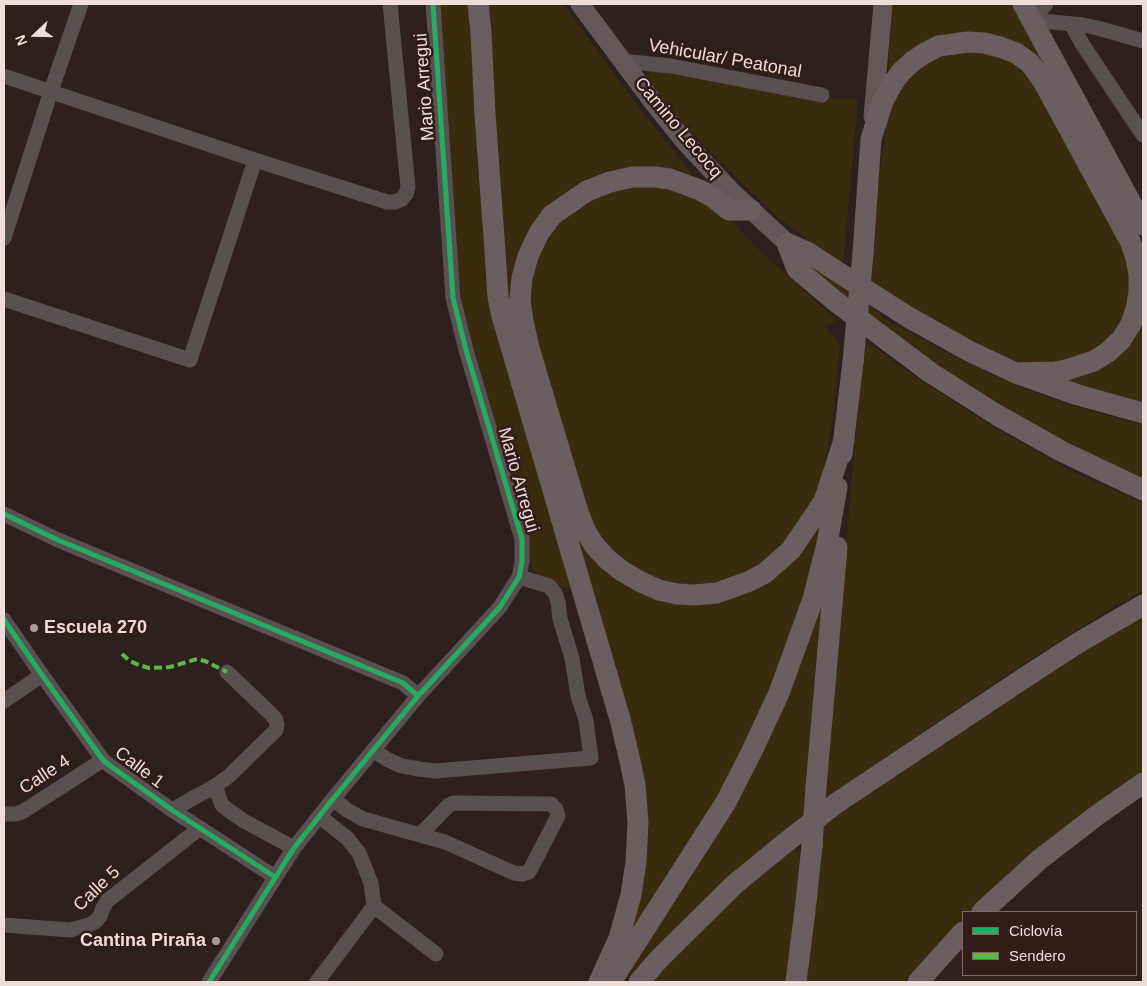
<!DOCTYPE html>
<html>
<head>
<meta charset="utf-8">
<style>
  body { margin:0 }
  #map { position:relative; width:1147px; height:986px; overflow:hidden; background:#2d201e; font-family:Helvetica,sans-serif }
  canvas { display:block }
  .frame { position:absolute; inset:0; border:5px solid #efdddb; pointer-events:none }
  .legend { position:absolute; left:962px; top:911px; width:175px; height:65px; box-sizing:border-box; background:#331b18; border:1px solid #7e6966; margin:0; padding:6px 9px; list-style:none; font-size:15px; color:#efdddb }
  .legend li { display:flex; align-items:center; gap:10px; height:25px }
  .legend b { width:25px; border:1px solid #7e6966 }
  .north { position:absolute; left:10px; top:10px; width:50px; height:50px; -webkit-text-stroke:4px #331b18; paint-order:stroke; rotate:249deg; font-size:14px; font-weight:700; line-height:20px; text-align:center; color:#efdddb }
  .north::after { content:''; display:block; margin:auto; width:18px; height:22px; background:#efdddb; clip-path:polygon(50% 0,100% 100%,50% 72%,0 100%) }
</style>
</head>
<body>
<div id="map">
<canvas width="1147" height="986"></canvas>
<div class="frame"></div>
<ul class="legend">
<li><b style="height:6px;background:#26ab63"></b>Ciclovía</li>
<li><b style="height:6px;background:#58b947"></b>Sendero</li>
</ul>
<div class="north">N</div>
</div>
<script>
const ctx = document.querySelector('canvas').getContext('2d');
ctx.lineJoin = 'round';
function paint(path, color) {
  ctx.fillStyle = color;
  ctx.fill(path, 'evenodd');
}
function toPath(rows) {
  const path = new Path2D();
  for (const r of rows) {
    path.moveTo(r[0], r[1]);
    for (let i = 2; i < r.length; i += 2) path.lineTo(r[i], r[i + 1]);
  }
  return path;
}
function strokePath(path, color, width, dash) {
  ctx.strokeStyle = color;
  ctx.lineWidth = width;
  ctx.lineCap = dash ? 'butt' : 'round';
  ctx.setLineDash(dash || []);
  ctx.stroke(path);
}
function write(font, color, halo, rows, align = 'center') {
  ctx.font = font + ' Helvetica,sans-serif';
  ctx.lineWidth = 5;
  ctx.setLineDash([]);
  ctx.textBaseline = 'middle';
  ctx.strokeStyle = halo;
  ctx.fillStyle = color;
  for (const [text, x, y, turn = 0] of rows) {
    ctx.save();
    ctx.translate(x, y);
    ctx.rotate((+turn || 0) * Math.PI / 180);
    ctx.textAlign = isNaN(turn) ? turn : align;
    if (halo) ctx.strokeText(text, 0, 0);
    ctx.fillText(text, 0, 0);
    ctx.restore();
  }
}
paint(toPath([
  [439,4,473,4,487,253,573,589,568,589,545,581,535,573,531,565,527,533,467,324,462,301,457,255,451,153,441,15],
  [486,4,563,4,643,113,693,175,690,176,683,171,669,168,605,176,518,265,591,550,701,602,822,525,801,614,747,748,624,951,641,847,507,306],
  [892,4,1014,4,1143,243,1143,262,1047,76,985,35,889,75,889,31],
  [964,48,1013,60,1029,73,1129,254,1128,318,1087,360,1021,363,914,313,869,288,869,261,889,102,919,63],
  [653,66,821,98,858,99,843,267,778,217,729,171,683,123,646,77],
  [669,185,719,209,734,223,756,247,829,313,837,322,825,326,840,344,833,418,827,451,821,480,804,523,769,561,732,581,675,586,616,559,586,516,545,373,529,304,534,267,548,238,558,224,583,202,620,187],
  [808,265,868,303,885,319,949,354,1002,379,1033,392,1064,403,1098,413,1143,425,1143,480,1034,426,966,384,867,317],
  [1143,309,1143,407,1058,380,1063,378],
  [865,343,878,349,891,360,971,413,1009,436,1073,472,1143,503,1143,591,1105,612,1022,665,826,797,849,509,862,365],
  [831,528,805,813,750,858,652,950,624,982,620,982,719,823],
  [1143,615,1143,773,1118,789,986,896,969,912,963,912,963,918,904,982,805,982,823,824,1087,648],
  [793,849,805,854,790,982,653,982,678,953,726,906]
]), '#3b2b0e');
strokePath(toPath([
  [1032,20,1083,25,1098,28,1143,41],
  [1032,20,1046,4],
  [1071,24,1083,45,1143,135],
  [622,61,671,66,822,95],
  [4,76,255,160,387,202,395,202,402,199,406,194,408,187,390,4],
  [4,238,51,91,81,4],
  [4,299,190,360,255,160],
  [4,514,58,540,403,683,418,696],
  [4,620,42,675,103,760,109,765,172,810,275,877],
  [4,701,42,675],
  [373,750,388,760,402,766,419,769,435,771,591,758,586,720,578,696,572,658,560,619,558,602,555,593,549,586,519,577],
  [215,786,222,805,228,810,244,821,294,848],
  [333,799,347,810,363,819,445,842,514,873,522,874,529,872,558,816,556,809,551,804,454,803,449,805,420,835],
  [172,810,215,786,229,776,276,730,277,725,276,720,272,715,227,672],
  [4,814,15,814,22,812,103,760],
  [374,906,436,954],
  [4,925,70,930,89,925,96,921,100,916,103,908,107,901,200,828],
  [209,982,294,848,333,799,418,696,500,607,519,577,522,562,522,539,466,350,453,298,433,4],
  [317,982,374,906,371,883,359,853,347,838,319,816]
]), '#595052', 15);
strokePath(toPath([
  [580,4,653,102,686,143,732,192,787,243],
  [873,117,883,4]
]), '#64575a', 19);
strokePath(toPath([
  [478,4,481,32,485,114,495,251,498,297,502,316,620,719,630,761,635,785,638,822,636,862,631,895,619,938,599,982],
  [1023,4,1143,225],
  [751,210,729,210,713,197,700,190,670,179,655,177,633,177,610,182,587,191,552,215,539,233,528,256,522,278,520,300,523,321,529,348,578,512,585,530,594,545,608,560,622,571,641,582,659,590,677,594,694,595,717,593,750,581,765,573,791,550,824,501,844,440],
  [787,243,797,269,835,301,931,373,997,415,1061,451,1143,490],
  [787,243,807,252,908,317,971,352,1016,373,1078,395,1143,413],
  [863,253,871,139,883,101,891,86,901,72,913,61,925,53,939,46,968,42,984,43,1000,47,1016,53,1030,63,1043,81,1130,241,1136,258,1139,274,1139,290,1137,306,1131,324,1121,340,1108,352,1094,361,1066,370,1055,372,1016,373],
  [842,454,853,362],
  [816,787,837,547],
  [982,912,1039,860,1096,816,1143,783],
  [612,980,726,802,752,751,779,693,813,599,827,544,837,487],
  [639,982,659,959,735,884,785,843,835,804,1027,676,1078,643,1143,605],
  [796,982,806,902,812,846],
  [918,982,963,932]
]), '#6b5e60', 21);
strokePath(toPath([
  [853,362,863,253],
  [812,846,816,787]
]), '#6b5e60', 21);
strokePath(toPath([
  [122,654,130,661,139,665,149,668,170,667,197,659,205,661,227,672]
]), '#58b947', 4, [8, 4]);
strokePath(toPath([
  [4,514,58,540,403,683,418,696],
  [4,620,42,675,103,760,109,765,172,810,275,877],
  [209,982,294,848,333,799,418,696,500,607,519,577,522,562,522,539,466,350,453,298,433,4]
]), '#26ab63', 5);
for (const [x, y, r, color] of [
  [34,628,5,"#ab9b99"],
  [216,941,5,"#ab9b99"]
]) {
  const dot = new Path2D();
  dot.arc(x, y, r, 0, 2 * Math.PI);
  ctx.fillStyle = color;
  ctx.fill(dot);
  strokePath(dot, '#331b18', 2);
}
write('18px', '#efdddb', '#331b18', [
  ["Vehicular/ Peatonal",725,59,10],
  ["Mario Arregui",425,87,-94],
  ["Camino Lecocq",678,128,50],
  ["Mario Arregui",518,480,74],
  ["Calle 1",139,768,37],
  ["Calle 4",45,775,-33],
  ["Calle 5",97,889,-44]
]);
write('bold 18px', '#efdddb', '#331b18', [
  ["Escuela 270",44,628],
  ["Cantina Piraña",206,941,"right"]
], 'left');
</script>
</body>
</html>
